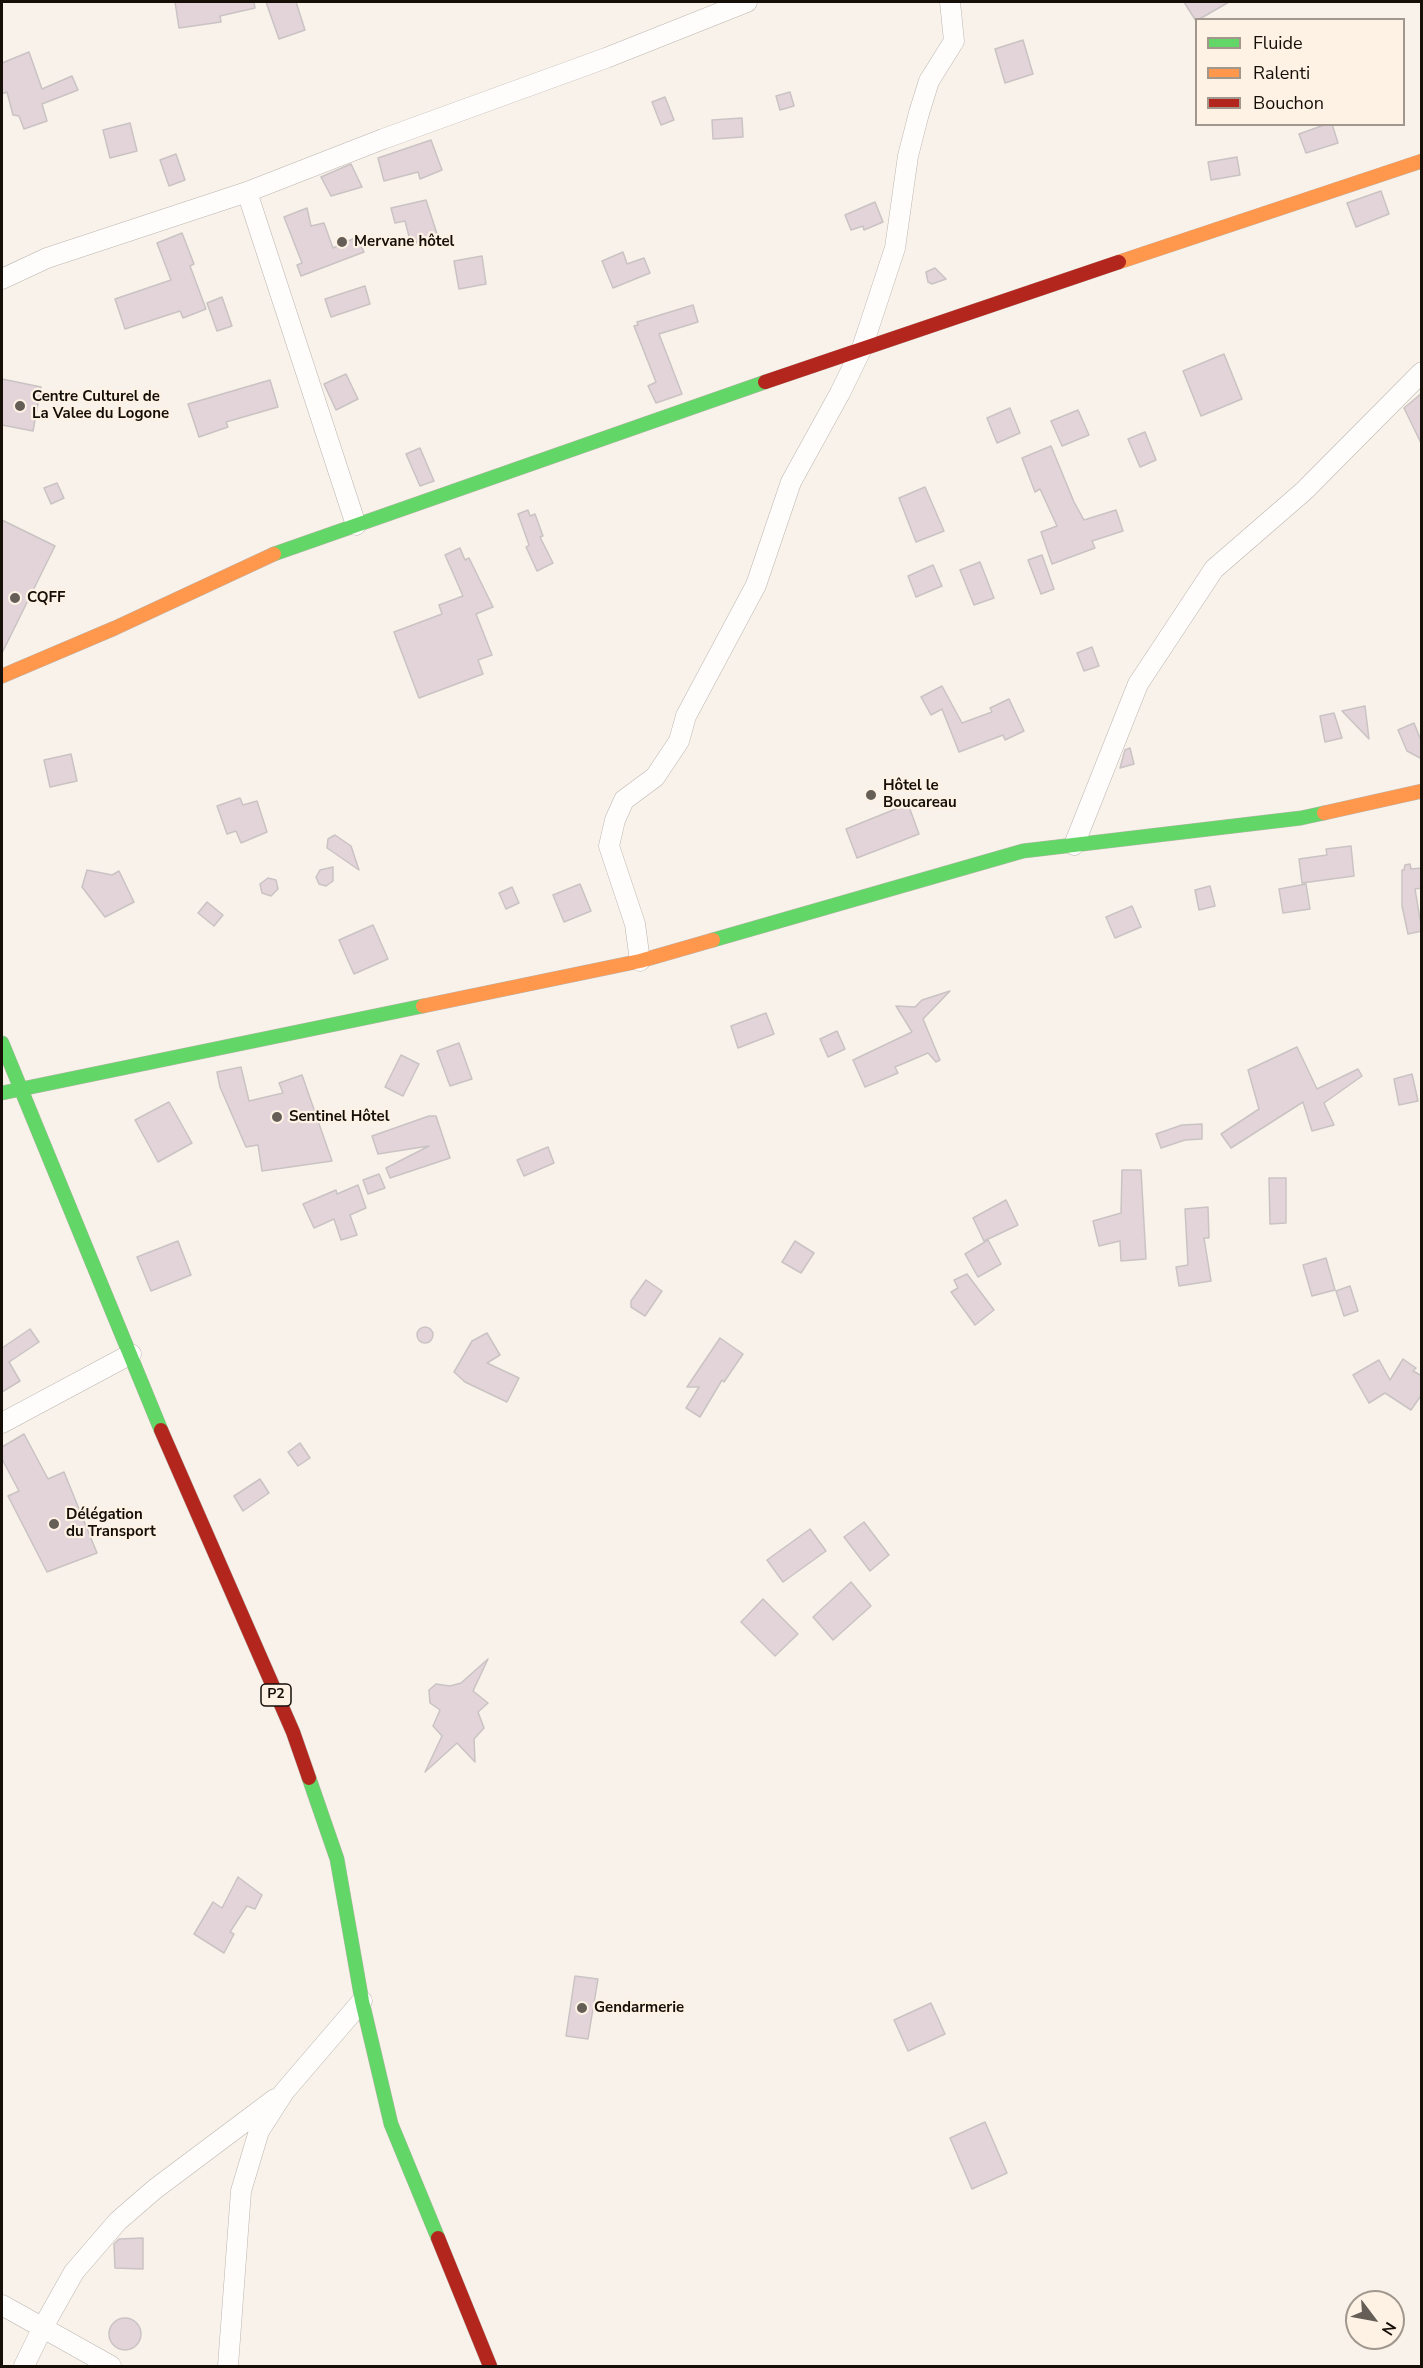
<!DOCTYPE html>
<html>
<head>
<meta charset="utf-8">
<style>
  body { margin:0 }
  #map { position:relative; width:1423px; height:2368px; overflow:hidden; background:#f8f2eb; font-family:"Nunito Sans",sans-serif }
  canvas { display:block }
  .frame { position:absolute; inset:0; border:3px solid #160f08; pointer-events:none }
  .legend { position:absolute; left:1195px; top:18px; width:210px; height:108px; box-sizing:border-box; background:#fef2e5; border:2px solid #a1978d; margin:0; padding:8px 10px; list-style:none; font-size:18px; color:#160f08 }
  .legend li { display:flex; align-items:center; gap:12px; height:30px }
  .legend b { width:30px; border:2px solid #a1978d }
  .north { position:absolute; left:1345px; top:2290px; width:60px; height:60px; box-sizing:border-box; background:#fef2e5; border:2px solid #a1978d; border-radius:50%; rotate:122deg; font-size:16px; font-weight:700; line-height:24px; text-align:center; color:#160f08 }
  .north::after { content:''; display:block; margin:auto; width:21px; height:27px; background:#655e57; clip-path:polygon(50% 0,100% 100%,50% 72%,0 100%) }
</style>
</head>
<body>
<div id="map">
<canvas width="1423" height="2368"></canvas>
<div class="frame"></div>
<ul class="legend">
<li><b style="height:8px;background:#63d668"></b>Fluide</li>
<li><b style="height:8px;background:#ff974d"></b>Ralenti</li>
<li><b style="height:8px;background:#b3261e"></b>Bouchon</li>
</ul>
<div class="north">N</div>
</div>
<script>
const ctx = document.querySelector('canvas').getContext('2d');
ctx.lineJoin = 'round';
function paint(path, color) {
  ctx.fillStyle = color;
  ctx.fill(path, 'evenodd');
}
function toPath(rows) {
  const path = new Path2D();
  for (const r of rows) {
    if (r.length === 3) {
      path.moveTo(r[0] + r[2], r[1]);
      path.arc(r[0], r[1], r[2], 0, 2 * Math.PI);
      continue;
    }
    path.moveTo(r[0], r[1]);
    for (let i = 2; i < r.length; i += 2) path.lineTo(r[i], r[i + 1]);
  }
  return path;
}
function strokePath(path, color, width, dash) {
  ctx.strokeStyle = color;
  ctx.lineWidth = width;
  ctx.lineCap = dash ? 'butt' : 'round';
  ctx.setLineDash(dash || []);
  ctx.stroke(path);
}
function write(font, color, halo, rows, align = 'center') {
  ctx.font = font + ' "Nunito Sans",sans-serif';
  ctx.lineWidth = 4.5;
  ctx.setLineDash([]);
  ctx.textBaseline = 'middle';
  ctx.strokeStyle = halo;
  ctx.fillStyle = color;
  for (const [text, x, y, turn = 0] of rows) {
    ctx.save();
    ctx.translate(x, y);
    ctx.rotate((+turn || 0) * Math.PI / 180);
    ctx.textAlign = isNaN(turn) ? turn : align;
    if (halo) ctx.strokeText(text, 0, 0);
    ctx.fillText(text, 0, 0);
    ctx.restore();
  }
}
const building = toPath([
  [175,2,254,2,255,8,220,16,221,22,179,28,175,2],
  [266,2,296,2,305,30,279,39,266,2],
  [1184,2,1229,2,1196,21,1184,2],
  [1023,40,1033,74,1005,83,995,49,1023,40],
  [29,52,42,89,72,76,78,90,42,104,47,121,24,129,19,116,13,115,7,92,2,94,2,63,29,52],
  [790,92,794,106,780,110,776,96,790,92],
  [665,97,674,120,661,125,652,102,665,97],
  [742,118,743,137,713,139,712,120,742,118],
  [130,123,137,151,110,158,103,130,130,123],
  [1327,124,1332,124,1338,143,1306,153,1299,134,1327,124],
  [431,140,442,170,420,179,418,172,384,181,378,158,431,140],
  [176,154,185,180,169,186,160,160,176,154],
  [1237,157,1240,175,1211,180,1208,162,1237,157],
  [351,164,362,187,331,196,321,177,351,164],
  [1381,191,1389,214,1356,227,1347,203,1381,191],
  [426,200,438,237,411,244,405,221,395,223,391,208,426,200],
  [875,202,883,222,864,230,863,226,851,230,845,215,875,202],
  [307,208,311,226,324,223,333,248,357,237,364,252,301,276,297,265,302,263,284,217,307,208],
  [182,233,194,264,190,266,206,309,183,318,180,311,125,329,115,299,171,280,157,243,182,233],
  [623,252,627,264,644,258,650,273,613,288,602,261,623,252],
  [482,256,486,284,459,289,454,261,482,256],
  [935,268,946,279,932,284,928,282,926,272,935,268],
  [365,286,370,304,331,317,325,299,365,286],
  [222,297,232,326,217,331,207,303,222,297],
  [693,305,698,322,659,334,682,394,656,403,648,386,656,382,634,326,638,325,637,322,693,305],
  [1224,354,1242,399,1201,416,1183,371,1224,354],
  [346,374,358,399,336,410,324,384,346,374],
  [2,379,41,387,33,431,2,425,2,379],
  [270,380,278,407,226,422,228,427,199,437,188,404,270,380],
  [1422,393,1422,445,1404,408,1422,393],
  [1010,408,1020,433,997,443,987,418,1010,408],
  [1078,410,1089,435,1062,446,1051,421,1078,410],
  [1145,432,1156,460,1140,467,1128,439,1145,432],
  [1051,446,1074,502,1084,520,1116,510,1123,531,1092,541,1095,548,1052,564,1041,532,1057,526,1040,489,1035,492,1022,458,1051,446],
  [420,448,434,481,420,486,406,454,420,448],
  [57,483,64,498,51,504,44,488,57,483],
  [925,487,944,531,916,542,899,498,925,487],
  [528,510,530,516,535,514,543,536,540,537,553,563,537,571,526,547,529,545,518,514,528,510],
  [2,520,55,546,2,653,2,520],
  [460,548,465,560,469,558,493,607,476,614,492,655,478,660,483,674,419,698,394,632,442,614,439,605,463,596,445,555,460,548],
  [1042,555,1054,589,1041,594,1028,560,1042,555],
  [980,562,994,598,974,605,960,570,980,562],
  [933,565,942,586,916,597,908,576,933,565],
  [1092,647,1099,666,1084,671,1077,653,1092,647],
  [942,686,962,723,992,712,990,708,1009,699,1024,731,1005,740,1003,735,959,752,942,709,931,715,921,697,942,686],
  [1365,706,1369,739,1342,711,1365,706],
  [1334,713,1342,738,1325,742,1320,716,1334,713],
  [1414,723,1422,743,1422,759,1407,751,1398,730,1414,723],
  [1130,748,1134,764,1120,768,1125,750,1130,748],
  [71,754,77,781,50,787,44,760,71,754],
  [240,798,243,805,257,801,267,832,241,843,236,831,227,834,217,806,240,798],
  [908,804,919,834,857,858,846,829,908,804],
  [335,835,351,846,359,870,327,848,328,839,335,835],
  [1351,846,1354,876,1302,883,1299,859,1327,855,1326,849,1351,846],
  [1410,864,1411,869,1422,868,1422,888,1415,889,1422,931,1408,934,1402,906,1402,870,1404,870,1405,865,1410,864],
  [333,867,333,881,326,886,319,884,316,877,320,870,333,867],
  [87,870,112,875,119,871,134,902,105,917,82,887,87,870],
  [268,878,276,880,278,889,271,896,262,893,260,884,268,878],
  [580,884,591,911,564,922,553,895,580,884],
  [1306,884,1310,909,1283,913,1279,889,1306,884],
  [1210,886,1215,906,1199,910,1195,890,1210,886],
  [512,887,519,903,506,909,499,893,512,887],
  [207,902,223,915,214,926,198,913,207,902],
  [1132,906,1141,927,1115,938,1106,917,1132,906],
  [373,925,388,959,354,974,339,940,373,925],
  [950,991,923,1019,940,1060,936,1062,928,1053,895,1067,898,1073,865,1087,853,1060,912,1032,896,1006,915,1007,922,1000,950,991],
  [766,1013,774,1034,738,1048,731,1026,766,1013],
  [837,1031,845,1049,828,1057,820,1039,837,1031],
  [459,1043,472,1079,450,1086,437,1051,459,1043],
  [1297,1047,1317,1089,1358,1069,1362,1076,1324,1103,1334,1125,1312,1131,1303,1102,1231,1148,1221,1134,1259,1109,1248,1070,1297,1047],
  [401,1055,419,1064,403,1096,385,1087,401,1055],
  [241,1067,249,1101,283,1093,279,1083,302,1075,332,1161,262,1171,258,1145,246,1147,220,1087,217,1072,241,1067],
  [1412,1074,1418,1101,1399,1105,1394,1079,1412,1074],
  [169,1102,192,1143,158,1162,135,1120,169,1102],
  [429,1116,436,1116,450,1158,390,1178,386,1168,429,1146,378,1154,372,1136,429,1116],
  [1202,1124,1202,1139,1185,1140,1161,1148,1156,1134,1182,1125,1202,1124],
  [548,1147,554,1163,524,1176,517,1160,548,1147],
  [1122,1170,1141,1170,1146,1259,1121,1261,1120,1241,1099,1246,1093,1221,1121,1213,1122,1170],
  [379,1174,385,1188,368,1194,363,1180,379,1174],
  [1269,1178,1286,1178,1286,1223,1270,1224,1269,1178],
  [358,1185,366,1208,350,1215,357,1235,341,1240,334,1219,314,1228,303,1204,336,1190,337,1194,358,1185],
  [1006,1200,1018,1225,984,1241,973,1218,1006,1200],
  [1208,1207,1209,1238,1204,1238,1211,1281,1179,1286,1176,1267,1188,1265,1185,1209,1208,1207],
  [988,1240,1001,1264,978,1277,965,1254,988,1240],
  [178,1241,191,1275,151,1291,137,1257,178,1241],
  [795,1241,814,1253,801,1273,782,1262,795,1241],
  [1326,1258,1335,1290,1312,1296,1303,1265,1326,1258],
  [967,1274,994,1310,975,1325,951,1292,958,1288,954,1280,967,1274],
  [646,1280,662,1291,645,1316,631,1307,631,1301,646,1280],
  [1350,1286,1358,1311,1344,1316,1336,1291,1350,1286],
  [425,1335,8],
  [30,1329,39,1342,9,1362,20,1381,2,1392,2,1348,30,1329],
  [487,1333,500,1355,487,1363,519,1378,507,1402,465,1382,454,1372,472,1341,487,1333],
  [720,1338,743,1354,724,1382,722,1380,700,1417,686,1408,699,1387,687,1387,720,1338],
  [1403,1359,1416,1368,1413,1371,1422,1376,1422,1394,1411,1410,1385,1393,1369,1403,1353,1375,1379,1360,1390,1380,1403,1359],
  [24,1434,48,1479,64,1472,97,1553,47,1572,8,1496,19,1491,2,1459,2,1447,24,1434],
  [300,1443,310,1458,298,1466,288,1452,300,1443],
  [260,1479,269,1493,243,1511,234,1496,260,1479],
  [864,1522,889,1555,870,1571,844,1537,864,1522],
  [810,1529,826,1551,783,1582,767,1560,810,1529],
  [851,1582,871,1606,833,1640,813,1617,851,1582],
  [763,1599,798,1634,775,1656,741,1622,763,1599],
  [488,1659,473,1691,488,1703,478,1712,484,1728,474,1739,475,1762,457,1743,425,1772,442,1736,433,1726,440,1710,430,1703,429,1690,436,1684,450,1686,461,1683,488,1659],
  [238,1877,262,1895,255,1909,247,1906,230,1932,234,1934,224,1953,194,1934,213,1902,222,1908,238,1877],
  [575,1976,598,1979,588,2039,566,2036,575,1976],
  [931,2003,945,2034,908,2051,894,2020,931,2003],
  [985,2122,1007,2173,972,2189,950,2138,985,2122],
  [143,2238,143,2269,115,2268,114,2244,119,2239,143,2238],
  [125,2334,16]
]);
paint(building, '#e3d4d9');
strokePath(building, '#cac3c3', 1.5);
const street = toPath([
  [247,192,356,525],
  [2,279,47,258,247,192,383,139,606,58,747,2],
  [1074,845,1138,684,1214,569,1304,491,1422,372],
  [640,961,635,924,609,846,615,820,624,800,655,777,679,741,686,716,756,585,791,482,840,393,862,348,895,248,908,156,919,113,929,81,954,41,950,2],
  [2,1423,131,1354],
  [2,2305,111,2366],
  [24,2366,43,2327,74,2272,118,2221,155,2189,275,2099],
  [228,2366,241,2191,259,2131,284,2092,362,2001]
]);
const fast = toPath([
  [274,554,765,382],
  [713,940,1023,851,1301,818,1324,813],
  [2,1043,161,1430],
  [2,1093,423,1006],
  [309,1778,337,1859,362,2001,391,2124,438,2238]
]);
const slow = toPath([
  [1119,262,1422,161],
  [2,676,115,628,274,554],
  [1324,813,1422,791],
  [423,1006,640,961,713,940]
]);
const jam = toPath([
  [765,382,1119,262],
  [161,1430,293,1732,309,1778],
  [438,2238,490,2366]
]);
strokePath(street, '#bbb5ae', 21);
strokePath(fast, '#bbb5ae', 15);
strokePath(slow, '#bbb5ae', 15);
strokePath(jam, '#bbb5ae', 15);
strokePath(street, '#fefdfc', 20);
strokePath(fast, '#63d668', 14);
strokePath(slow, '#ff974d', 14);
strokePath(jam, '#b3261e', 14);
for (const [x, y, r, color] of [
  [342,242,6,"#655e57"],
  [20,406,6,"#655e57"],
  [15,598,6,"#655e57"],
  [871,795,6,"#655e57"],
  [277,1117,6,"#655e57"],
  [54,1524,6,"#655e57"],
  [582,2008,6,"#655e57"]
]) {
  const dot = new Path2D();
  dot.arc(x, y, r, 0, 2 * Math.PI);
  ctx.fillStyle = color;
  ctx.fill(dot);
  strokePath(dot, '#fef2e5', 2);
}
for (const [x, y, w] of [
  [276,1695,30]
]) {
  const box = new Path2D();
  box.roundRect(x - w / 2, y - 11, w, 22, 4.5);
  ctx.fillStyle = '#fef2e5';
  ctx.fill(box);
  strokePath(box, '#160f08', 1.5);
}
write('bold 14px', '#160f08', null, [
  ["P2",276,1695]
]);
write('bold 15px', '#160f08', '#fef2e5', [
  ["Mervane hôtel",354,242],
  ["Centre Culturel de",32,397],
  ["La Valee du Logone",32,414],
  ["CQFF",27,598],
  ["Hôtel le",883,786],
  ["Boucareau",883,803],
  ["Sentinel Hôtel",289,1117],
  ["Délégation",66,1515],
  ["du Transport",66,1532],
  ["Gendarmerie",594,2008]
], 'left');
</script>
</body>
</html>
